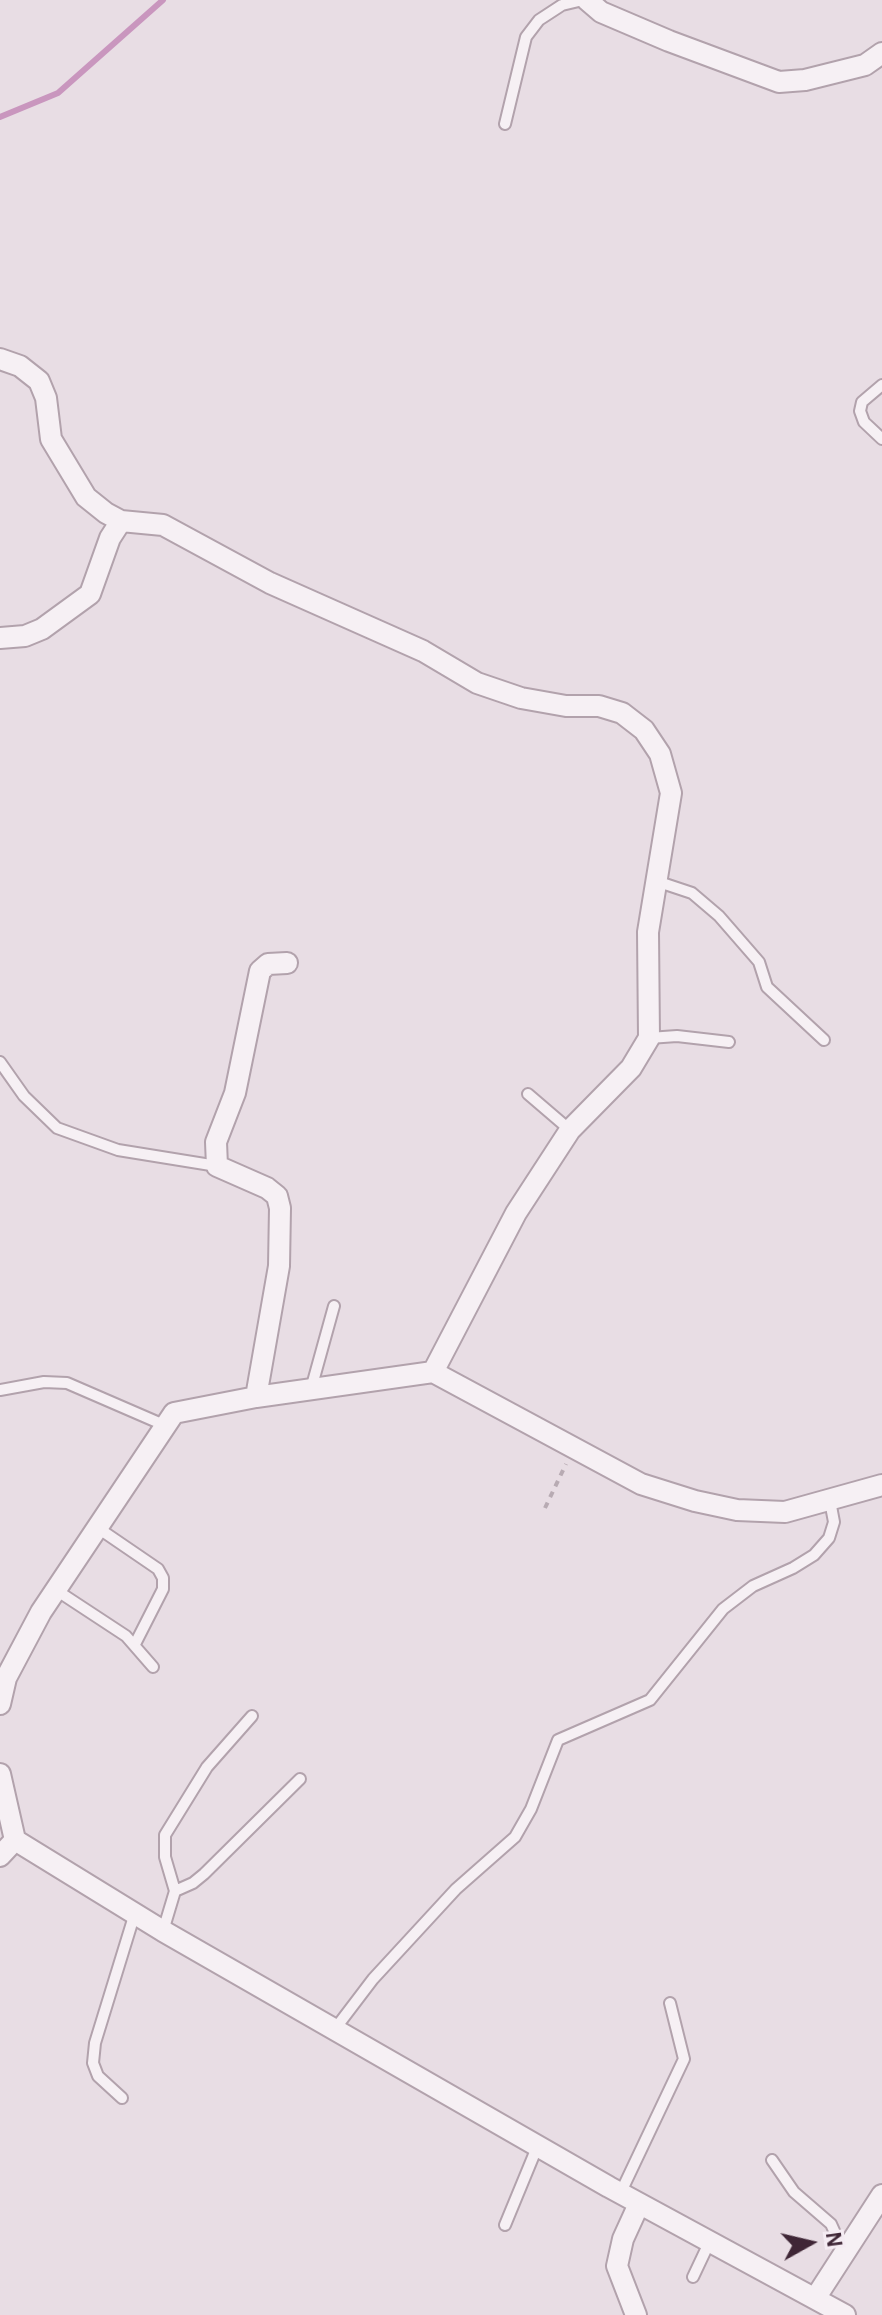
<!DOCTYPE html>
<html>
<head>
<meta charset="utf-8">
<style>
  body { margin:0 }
  #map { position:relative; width:882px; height:2315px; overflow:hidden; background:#e8dde4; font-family:"Alegreya Sans",sans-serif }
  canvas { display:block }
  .north { position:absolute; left:770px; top:2203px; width:80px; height:80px; -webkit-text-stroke:6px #f5ecf3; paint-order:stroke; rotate:82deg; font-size:22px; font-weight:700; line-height:32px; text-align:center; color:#3f2636 }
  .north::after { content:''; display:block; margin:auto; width:28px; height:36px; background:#3f2636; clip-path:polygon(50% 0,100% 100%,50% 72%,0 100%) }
</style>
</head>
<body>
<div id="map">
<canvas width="882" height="2315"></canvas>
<div class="north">N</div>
</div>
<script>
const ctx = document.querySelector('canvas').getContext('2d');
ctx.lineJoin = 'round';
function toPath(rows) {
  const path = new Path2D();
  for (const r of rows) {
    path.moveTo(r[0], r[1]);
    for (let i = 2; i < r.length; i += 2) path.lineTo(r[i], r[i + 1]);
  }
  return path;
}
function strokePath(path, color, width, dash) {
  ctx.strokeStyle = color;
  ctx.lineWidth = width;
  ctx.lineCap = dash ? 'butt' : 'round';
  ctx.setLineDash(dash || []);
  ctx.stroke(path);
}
strokePath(toPath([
  [0,117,58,93,163,0]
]), '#c996be', 6);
const lane = toPath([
  [505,124,526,37,539,20,562,5,583,0],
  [882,385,862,402,860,411,864,422,882,439],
  [656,881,692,893,719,916,759,962,767,987,824,1040],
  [649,1038,677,1036,729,1042],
  [0,1062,24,1096,57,1128,118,1150,217,1166],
  [528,1094,570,1130],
  [311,1389,334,1306],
  [0,1390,44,1382,67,1383,164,1425],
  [98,1528,158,1569,163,1578,163,1589,135,1644],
  [56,1590,126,1636,153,1667],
  [175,1891,193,1883,204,1874,300,1779],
  [163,1931,175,1891,165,1857,165,1835,207,1767,252,1716],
  [335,2029,373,1979,456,1889,515,1837,531,1809,558,1740,650,1700,723,1609,753,1586,793,1568,814,1555,829,1538,834,1522,830,1501],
  [122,2098,98,2076,93,2063,95,2043,135,1913],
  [772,2160,794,2192,831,2224,844,2253],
  [620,2194,684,2059,670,2003],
  [505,2225,538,2145],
  [693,2277,710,2241]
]);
const street = toPath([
  [587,0,601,12,669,41,779,82,805,80,865,65,882,53],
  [0,359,20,366,39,381,46,398,51,439,86,497,106,513,121,521,163,525,270,583,423,651,477,683,521,698,566,706,599,706,622,713,644,730,660,754,671,793,648,932,649,1038,631,1068,570,1130,516,1213,433,1372],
  [0,638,25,636,42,629,90,594,110,538,121,521],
  [256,1397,279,1266,280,1208,277,1196,267,1188,217,1166,216,1142,235,1093,260,971,268,964,287,963],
  [0,1704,6,1678,41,1612,174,1413,256,1397,433,1372,641,1484,695,1501,737,1510,785,1512,882,1485],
  [0,1774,15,1840,163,1931,609,2187,845,2315],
  [0,1856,15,1840],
  [816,2297,882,2195],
  [636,2315,617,2266,623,2239,639,2204]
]);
strokePath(lane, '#b2a2ac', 14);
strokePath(street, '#b2a2ac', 24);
strokePath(toPath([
  [545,1508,566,1464]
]), '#b8abb3', 4, [6, 6]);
strokePath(lane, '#f6f0f4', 10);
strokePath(street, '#f6f0f4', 20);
</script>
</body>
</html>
